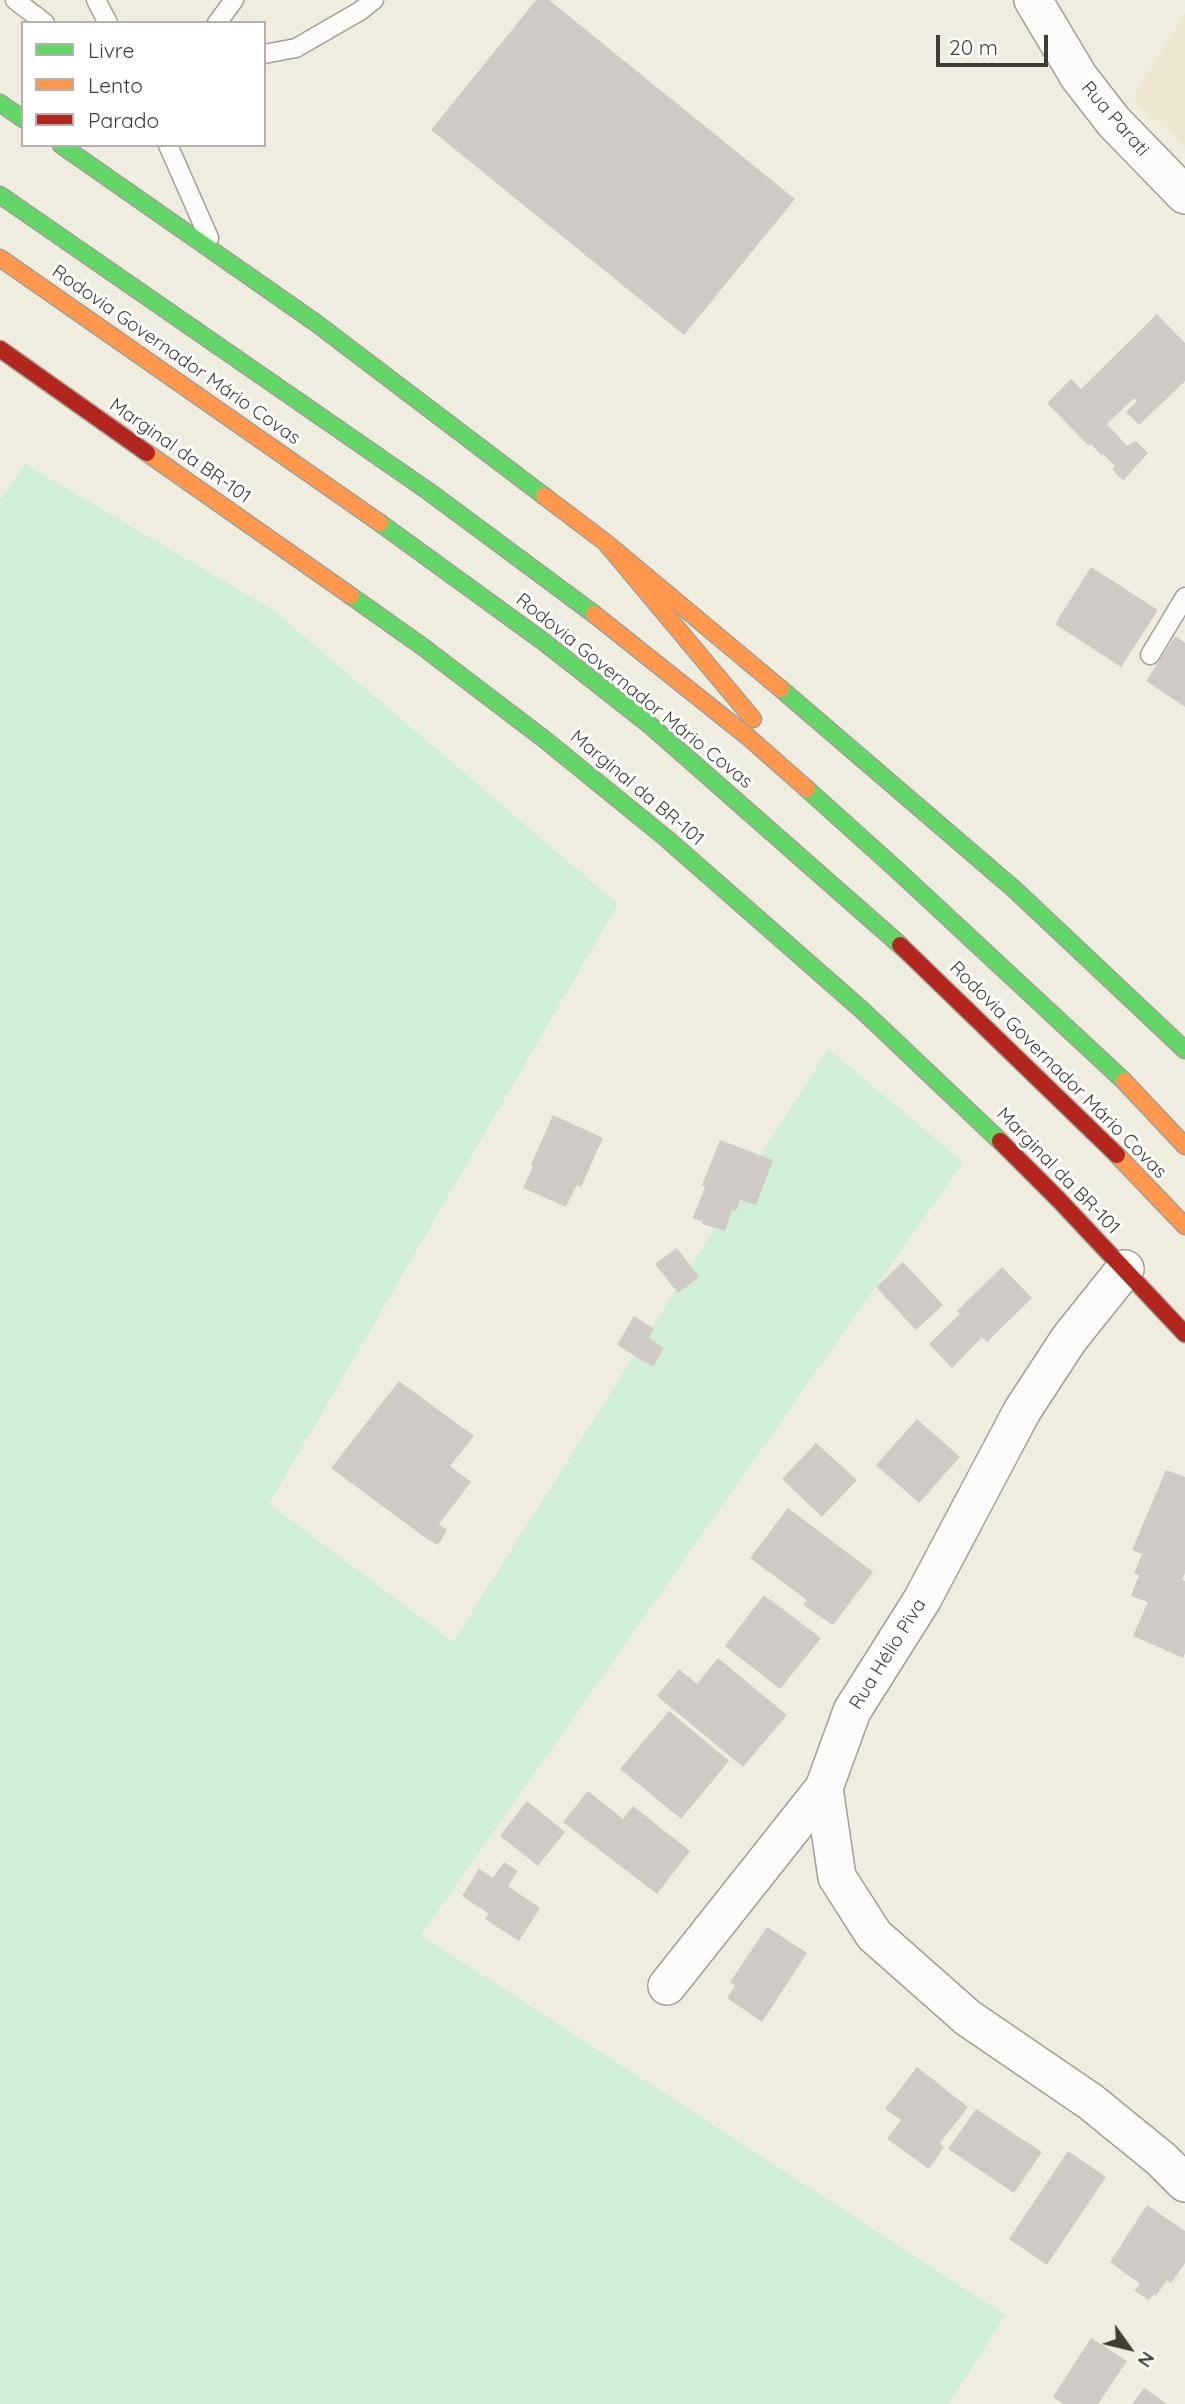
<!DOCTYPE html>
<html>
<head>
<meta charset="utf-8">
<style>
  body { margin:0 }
  #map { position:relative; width:1185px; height:2404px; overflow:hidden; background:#efece0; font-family:Quicksand,sans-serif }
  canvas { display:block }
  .legend { position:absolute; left:21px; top:21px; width:245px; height:126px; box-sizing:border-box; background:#fff; border:2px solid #b2b1ae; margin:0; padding:9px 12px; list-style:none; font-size:21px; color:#3f3d35 }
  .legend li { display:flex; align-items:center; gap:14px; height:35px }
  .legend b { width:35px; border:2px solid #b2b1ae }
  .north { position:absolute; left:1094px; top:2313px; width:70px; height:70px; -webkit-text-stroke:5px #fff; paint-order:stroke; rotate:124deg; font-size:19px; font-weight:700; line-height:28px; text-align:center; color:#3f3d35 }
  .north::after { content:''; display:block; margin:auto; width:24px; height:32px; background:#3f3d35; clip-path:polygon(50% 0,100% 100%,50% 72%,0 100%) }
  .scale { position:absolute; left:936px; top:35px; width:112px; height:32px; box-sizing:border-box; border:4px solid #3f3d35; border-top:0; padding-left:9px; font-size:21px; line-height:24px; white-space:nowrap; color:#3f3d35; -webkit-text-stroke:5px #fff; paint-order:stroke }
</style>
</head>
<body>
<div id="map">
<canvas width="1185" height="2404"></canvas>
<ul class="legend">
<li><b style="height:9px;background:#63d668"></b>Livre</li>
<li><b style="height:9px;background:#ff974d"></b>Lento</li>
<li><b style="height:9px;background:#b3261e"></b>Parado</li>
</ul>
<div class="north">N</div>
<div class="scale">20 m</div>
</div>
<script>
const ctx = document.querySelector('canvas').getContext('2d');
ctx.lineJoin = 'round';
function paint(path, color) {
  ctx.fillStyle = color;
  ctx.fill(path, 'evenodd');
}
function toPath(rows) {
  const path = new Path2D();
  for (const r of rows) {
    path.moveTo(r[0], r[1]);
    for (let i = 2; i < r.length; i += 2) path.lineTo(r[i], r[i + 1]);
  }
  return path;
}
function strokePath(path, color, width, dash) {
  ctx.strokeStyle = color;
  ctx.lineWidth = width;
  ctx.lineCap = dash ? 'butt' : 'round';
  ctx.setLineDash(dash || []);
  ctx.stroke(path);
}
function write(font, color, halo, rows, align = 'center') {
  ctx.font = font + ' Quicksand,sans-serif';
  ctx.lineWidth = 6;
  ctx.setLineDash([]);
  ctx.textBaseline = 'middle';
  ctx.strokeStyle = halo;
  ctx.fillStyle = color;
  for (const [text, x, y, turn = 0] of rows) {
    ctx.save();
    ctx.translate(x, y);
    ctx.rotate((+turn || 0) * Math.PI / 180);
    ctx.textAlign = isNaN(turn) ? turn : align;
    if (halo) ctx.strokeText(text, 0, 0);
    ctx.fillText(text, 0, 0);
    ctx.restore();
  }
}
paint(toPath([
  [1185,13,1185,147,1132,98]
]), '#ede7d2');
paint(toPath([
  [25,464,273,610,618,904,269,1504,453,1642,828,1049,963,1162,421,1935,1005,2315,949,2404,0,2404,0,500]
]), '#cfefd6');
paint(toPath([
  [536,0,549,0,795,199,684,335,431,130],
  [1157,314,1185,343,1185,381,1139,425,1126,412,1137,401,1134,398,1107,424,1127,446,1136,441,1148,453,1123,481,1112,469,1115,466,1103,454,1102,456,1091,444,1089,446,1047,403,1071,379,1081,389],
  [1091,567,1158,610,1121,667,1055,624],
  [1175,636,1185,643,1185,707,1146,681],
  [553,1115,603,1138,581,1187,577,1185,566,1207,523,1188,533,1167,531,1165],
  [720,1140,773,1160,756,1205,740,1200,736,1211,732,1210,725,1231,702,1224,703,1222,693,1218,705,1187,702,1185],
  [677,1248,699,1277,678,1293,655,1264],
  [903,1262,943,1305,916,1330,876,1287],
  [1002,1267,1032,1298,987,1342,982,1337,952,1368,929,1344,960,1314,957,1311],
  [634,1316,654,1329,649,1338,664,1348,653,1367,617,1345],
  [399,1381,474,1436,450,1466,471,1482,439,1524,447,1530,438,1545,427,1539,331,1468],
  [917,1419,960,1457,919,1503,876,1465],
  [816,1443,857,1480,822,1517,782,1479],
  [1166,1470,1185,1477,1185,1573,1182,1580,1185,1581,1185,1653,1183,1658,1133,1636,1148,1602,1131,1596,1139,1575,1134,1573,1142,1554,1132,1550],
  [788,1508,873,1572,833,1625,803,1605,807,1600,750,1558],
  [764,1595,821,1638,780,1689,725,1646],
  [718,1658,787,1715,743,1767,657,1696,679,1669,697,1684],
  [669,1711,729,1761,681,1819,620,1769],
  [588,1791,623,1819,633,1806,690,1851,657,1894,563,1822],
  [527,1801,565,1832,538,1866,500,1836],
  [504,1862,518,1871,508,1886,540,1908,519,1941,485,1919,489,1914,462,1896,479,1869,493,1878],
  [767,1927,807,1953,762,2022,727,1998,735,1986,730,1982],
  [917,2067,968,2107,940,2143,944,2147,929,2169,887,2139,901,2120,885,2109],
  [976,2109,1042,2152,1014,2193,948,2149],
  [1068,2151,1106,2177,1047,2265,1009,2239],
  [1147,2205,1185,2231,1185,2263,1171,2283,1167,2280,1156,2296,1154,2294,1149,2300,1134,2291,1140,2284,1110,2262],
  [1091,2338,1127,2361,1098,2404,1063,2404,1053,2397],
  [1144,2388,1167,2404,1132,2404]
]), '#d0cac6');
const lane = toPath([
  [15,0,45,23],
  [96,0,108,23],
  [217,23,234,0],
  [264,54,296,48,360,11,374,0],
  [168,145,209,238],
  [1150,655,1185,597]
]);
const street = toPath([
  [1033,0,1079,77,1114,122,1185,195],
  [1125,1269,1069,1339,1022,1411,922,1600,852,1711,824,1788,837,1877,874,1935,968,2018,1091,2102,1161,2159,1185,2183],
  [667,1986,824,1788]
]);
const fast = toPath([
  [0,103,23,119],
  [61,145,316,323,544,496],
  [0,195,428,491,594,614],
  [380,523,544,642,651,726,900,945],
  [351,596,423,647,544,739,667,839,862,1010,1000,1141],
  [781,689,1014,889,1185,1050],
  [807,789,897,870,1124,1081]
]);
const slow = toPath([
  [0,258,380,523],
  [147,453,351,596],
  [544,496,605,542,781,689],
  [605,542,753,719],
  [594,614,747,736,807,789],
  [1124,1081,1185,1146],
  [1117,1155,1185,1226]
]);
const jam = toPath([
  [0,349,147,453],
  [900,945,1117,1155],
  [1000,1141,1058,1199,1185,1334]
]);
strokePath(lane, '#a29f96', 21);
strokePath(street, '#a29f96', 40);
strokePath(fast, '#a29f96', 19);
strokePath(slow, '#a29f96', 19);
strokePath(jam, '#a29f96', 19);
strokePath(lane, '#fdfcfa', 18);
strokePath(street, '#fdfcfa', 37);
strokePath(fast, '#63d668', 16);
strokePath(slow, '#ff974d', 16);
strokePath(jam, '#b3261e', 16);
write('19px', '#3f3d35', '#fff', [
  ["Rua Parati",1115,119,49],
  ["Rodovia Governador Mário Covas",176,355,35],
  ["Marginal da BR-101",180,451,35],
  ["Rodovia Governador Mário Covas",634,691,39],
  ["Marginal da BR-101",637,788,40],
  ["Rodovia Governador Mário Covas",1058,1070,45],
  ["Marginal da BR-101",1058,1171,46],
  ["Rua Hélio Piva",888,1654,-58]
]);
</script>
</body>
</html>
